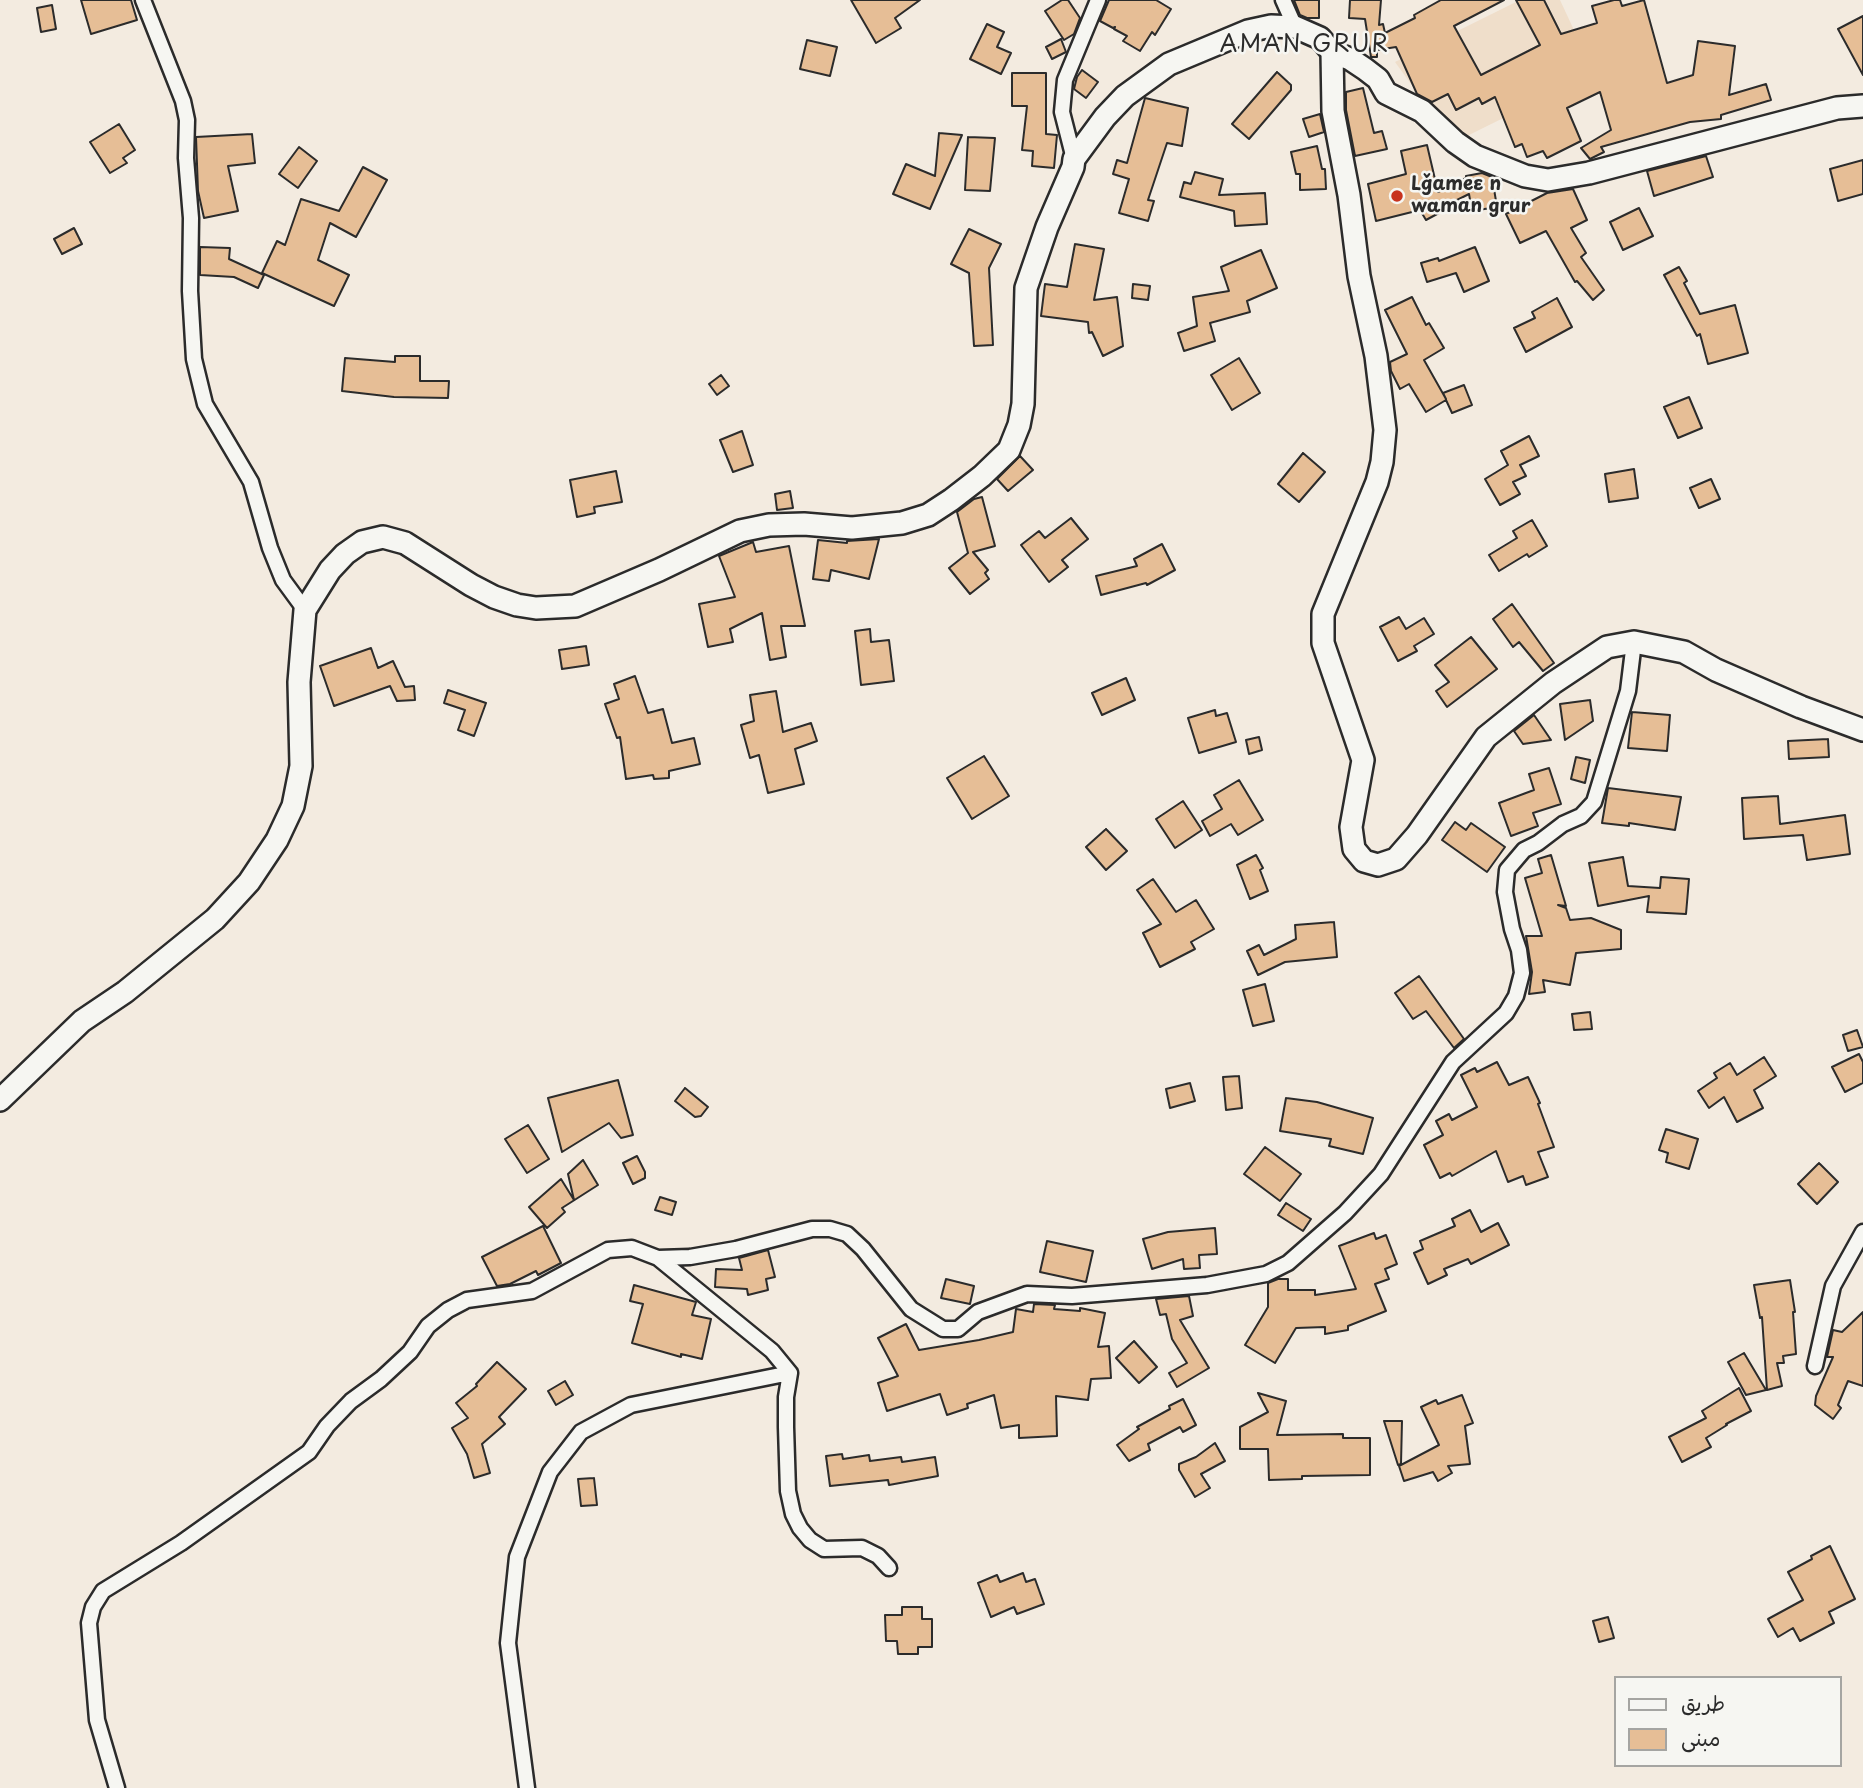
<!DOCTYPE html>
<html>
<head>
<meta charset="utf-8">
<style>
  body { margin:0 }
  #map { position:relative; width:1863px; height:1788px; overflow:hidden; background:#f3ebe0; font-family:"Playpen Sans","Playpen Sans Arabic",sans-serif }
  canvas { display:block }
  .legend { position:absolute; left:1614px; top:1676px; width:228px; height:91px; box-sizing:border-box; background:#f6f6f2; border:2px solid #a5a5a2; margin:0; padding:9px 12px; list-style:none; font-size:21px; color:#2b2b2b }
  .legend li { display:flex; align-items:center; gap:14px; height:35px }
  .legend b { width:35px; border:2px solid #a5a5a2 }
</style>
</head>
<body>
<div id="map">
<canvas width="1863" height="1788"></canvas>
<ul class="legend">
<li><b style="height:9px;background:#f6f6f2"></b>طريق</li>
<li><b style="height:19px;background:#e6be96"></b>مبنى</li>
</ul>
</div>
<script>
const ctx = document.querySelector('canvas').getContext('2d');
ctx.lineJoin = 'round';
function paint(path, color) {
  ctx.fillStyle = color;
  ctx.fill(path, 'evenodd');
}
function toPath(rows) {
  const path = new Path2D();
  for (const r of rows) {
    path.moveTo(r[0], r[1]);
    for (let i = 2; i < r.length; i += 2) path.lineTo(r[i], r[i + 1]);
  }
  return path;
}
function strokePath(path, color, width, dash) {
  ctx.strokeStyle = color;
  ctx.lineWidth = width;
  ctx.lineCap = dash ? 'butt' : 'round';
  ctx.setLineDash(dash || []);
  ctx.stroke(path);
}
function write(font, color, halo, rows, align = 'center') {
  ctx.font = font + ' "Playpen Sans",sans-serif';
  ctx.lineWidth = 5;
  ctx.setLineDash([]);
  ctx.textBaseline = 'middle';
  ctx.strokeStyle = halo;
  ctx.fillStyle = color;
  for (const [text, x, y, turn = 0] of rows) {
    ctx.save();
    ctx.translate(x, y);
    ctx.rotate((+turn || 0) * Math.PI / 180);
    ctx.textAlign = isNaN(turn) ? turn : align;
    if (halo) ctx.strokeText(text, 0, 0);
    ctx.fillText(text, 0, 0);
    ctx.restore();
  }
}
paint(toPath([
  [1520,0,1560,0,1594,73,1461,139,1432,113,1395,62]
]), '#efdeca');
const building = toPath([
  [81,0,131,0,137,20,91,34,81,0],
  [851,0,920,0,895,18,901,28,876,43,851,0],
  [1062,0,1068,0,1080,18,1074,34,1064,40,1045,11,1062,0],
  [1109,0,1156,0,1171,9,1155,35,1152,32,1140,51,1123,41,1127,36,1114,29,1115,27,1113,28,1100,21,1109,0],
  [1294,0,1319,0,1319,18,1307,18,1300,15,1294,0],
  [1350,0,1381,0,1379,25,1383,24,1385,33,1415,18,1414,15,1441,0,1504,0,1454,26,1481,75,1540,45,1516,0,1544,0,1561,34,1597,23,1592,6,1614,0,1620,0,1622,6,1644,0,1667,83,1693,75,1698,41,1735,46,1729,95,1766,84,1771,100,1721,115,1721,119,1690,122,1601,147,1604,152,1590,159,1581,148,1611,130,1600,92,1567,108,1581,141,1547,158,1543,151,1527,157,1522,144,1515,147,1495,97,1482,104,1479,98,1456,110,1448,94,1432,102,1417,94,1396,47,1377,50,1377,57,1371,57,1365,19,1349,18,1350,0],
  [52,5,56,29,41,32,37,8,52,5],
  [1863,16,1863,75,1838,29,1863,16],
  [987,24,1004,32,997,47,1011,53,1001,74,970,59,987,24],
  [1061,39,1066,52,1052,59,1046,47,1061,39],
  [807,40,837,47,830,76,800,69,807,40],
  [1082,70,1098,82,1086,98,1074,89,1077,77,1082,70],
  [1277,72,1291,85,1291,90,1249,139,1232,124,1277,72],
  [1012,73,1046,73,1046,134,1057,135,1054,168,1032,166,1033,151,1022,150,1027,106,1012,106,1012,73],
  [1363,88,1374,133,1382,131,1387,149,1355,156,1346,110,1346,92,1363,88],
  [1145,98,1188,108,1182,146,1167,143,1148,200,1154,201,1148,221,1119,213,1129,179,1113,174,1117,160,1127,163,1145,98],
  [1320,114,1324,132,1309,137,1303,119,1320,114],
  [119,124,135,150,123,158,127,163,110,173,90,142,119,124],
  [939,133,962,135,930,209,893,194,906,164,935,176,939,133],
  [252,134,255,163,228,166,238,211,204,218,198,191,196,137,252,134],
  [968,137,995,138,990,191,965,190,968,137],
  [1427,145,1438,192,1466,178,1466,176,1482,173,1492,177,1497,207,1472,211,1469,194,1437,210,1439,213,1426,220,1420,210,1376,221,1368,184,1406,174,1401,151,1427,145],
  [1317,146,1322,169,1325,169,1326,189,1300,190,1300,174,1296,174,1291,152,1317,146],
  [299,147,317,161,298,188,279,174,299,147],
  [1706,156,1713,177,1654,196,1647,171,1706,156],
  [1863,160,1863,194,1838,201,1830,169,1863,160],
  [363,167,387,180,356,237,330,223,318,260,349,275,334,306,262,273,277,241,285,245,301,199,339,211,363,167],
  [1195,172,1223,179,1219,195,1265,193,1267,224,1235,226,1234,211,1180,197,1184,182,1191,184,1195,172],
  [1573,189,1587,220,1571,228,1586,253,1581,257,1604,290,1593,300,1577,281,1575,282,1546,231,1520,243,1506,214,1547,193,1573,189],
  [1639,208,1653,236,1623,250,1610,222,1639,208],
  [74,228,82,244,62,254,54,239,74,228],
  [969,229,1001,244,989,268,993,345,974,346,969,273,951,264,969,229],
  [1075,244,1104,249,1094,300,1117,297,1123,346,1103,356,1092,332,1089,333,1088,322,1041,316,1045,284,1067,287,1075,244],
  [200,247,230,248,229,259,264,275,258,288,234,277,200,275,200,247],
  [1475,247,1489,281,1464,292,1456,273,1427,282,1421,263,1438,258,1439,261,1475,247],
  [1261,250,1277,288,1247,301,1250,312,1210,323,1215,341,1184,351,1178,333,1197,326,1193,297,1229,291,1221,267,1261,250],
  [1679,267,1687,281,1684,283,1700,314,1735,305,1748,353,1708,364,1700,334,1697,336,1664,275,1679,267],
  [1133,284,1150,286,1148,300,1132,298,1133,284],
  [1412,297,1426,325,1429,323,1444,348,1424,360,1446,399,1443,393,1464,385,1472,405,1452,413,1446,400,1426,412,1409,384,1400,389,1391,371,1390,362,1407,354,1385,310,1412,297],
  [1557,298,1572,327,1526,352,1514,328,1535,318,1532,312,1557,298],
  [395,356,420,356,420,381,449,381,448,398,394,397,342,391,345,358,395,362,395,356],
  [1239,358,1260,393,1232,410,1211,375,1239,358],
  [721,375,729,386,717,395,709,384,721,375],
  [1689,397,1702,428,1678,438,1664,407,1689,397],
  [742,431,753,465,733,472,720,440,742,431],
  [1529,436,1539,456,1520,465,1526,476,1513,482,1520,494,1500,505,1485,479,1508,465,1501,451,1529,436],
  [1303,453,1325,472,1299,502,1278,484,1303,453],
  [1020,456,1033,470,1008,491,997,479,1020,456],
  [1634,469,1638,498,1609,502,1605,474,1634,469],
  [616,471,622,502,594,507,595,513,577,517,570,480,616,471],
  [1711,479,1720,499,1699,508,1690,488,1711,479],
  [790,491,793,508,777,510,775,494,790,491],
  [982,497,995,546,973,552,988,570,985,573,989,579,970,594,949,568,968,553,957,512,974,499,982,497],
  [1071,518,1088,539,1062,560,1068,567,1049,582,1021,545,1039,531,1045,538,1071,518],
  [1532,520,1547,546,1529,557,1527,554,1499,571,1489,555,1517,538,1513,531,1532,520],
  [879,539,869,579,831,570,829,581,813,579,818,540,847,543,847,541,879,539],
  [753,542,756,552,789,546,805,626,781,626,786,657,770,660,762,613,730,629,733,642,708,647,699,604,735,597,719,556,753,542],
  [1162,544,1175,570,1147,585,1146,583,1101,595,1096,576,1137,566,1134,559,1162,544],
  [1512,604,1554,663,1543,671,1519,642,1513,647,1493,619,1512,604],
  [1399,617,1406,629,1424,618,1434,634,1414,646,1417,651,1398,661,1380,627,1399,617],
  [870,629,871,642,889,640,894,681,861,685,855,631,870,629],
  [1471,637,1497,669,1447,707,1436,691,1449,682,1435,665,1471,637],
  [586,646,589,665,562,669,559,650,586,646],
  [371,648,378,668,393,661,405,687,414,686,415,700,397,701,390,686,334,706,320,666,371,648],
  [635,676,648,713,663,709,672,743,694,738,700,764,669,771,669,778,654,779,653,775,626,779,620,737,617,738,605,704,619,699,614,684,635,676],
  [1126,678,1135,700,1102,715,1092,693,1126,678],
  [448,690,486,703,474,736,458,730,465,710,444,703,448,690],
  [776,691,783,732,811,723,817,741,795,749,804,784,768,793,759,755,750,758,741,725,754,721,750,695,776,691],
  [1590,700,1593,721,1565,740,1560,704,1590,700],
  [1215,710,1216,716,1227,713,1236,742,1199,753,1188,718,1215,710],
  [1632,712,1670,715,1667,751,1628,748,1632,712],
  [1534,715,1551,740,1523,744,1514,731,1534,715],
  [1259,737,1262,750,1249,754,1246,740,1259,737],
  [1828,739,1829,757,1789,759,1788,741,1828,739],
  [984,756,1009,796,972,819,947,778,984,756],
  [1576,757,1590,760,1585,783,1571,779,1576,757],
  [1549,768,1561,804,1533,813,1538,826,1511,836,1499,803,1534,790,1529,774,1549,768],
  [1239,780,1263,820,1238,835,1231,824,1210,836,1202,821,1222,809,1214,795,1239,780],
  [1608,788,1681,797,1675,830,1629,823,1629,826,1602,823,1608,788],
  [1778,796,1780,824,1845,815,1850,854,1807,860,1803,835,1744,839,1742,798,1778,796],
  [1183,801,1202,830,1175,848,1156,819,1183,801],
  [1455,822,1466,830,1471,823,1505,847,1487,872,1442,840,1455,822],
  [1106,829,1127,851,1106,870,1086,847,1106,829],
  [1256,855,1263,868,1260,870,1268,891,1250,899,1237,865,1256,855],
  [1551,855,1566,906,1558,905,1566,908,1570,920,1591,918,1621,930,1621,949,1576,953,1570,985,1543,980,1545,992,1529,994,1532,972,1526,936,1542,936,1525,878,1542,873,1538,859,1551,855],
  [1623,857,1628,886,1660,888,1661,877,1689,879,1686,914,1647,912,1649,896,1598,906,1589,863,1623,857],
  [1153,879,1176,912,1196,900,1214,929,1191,942,1195,949,1160,967,1143,933,1161,924,1137,890,1153,879],
  [1334,922,1337,957,1285,962,1258,975,1247,951,1259,945,1264,955,1296,939,1295,925,1334,922],
  [1419,976,1464,1039,1454,1048,1426,1011,1413,1019,1395,993,1419,976],
  [1265,984,1274,1021,1253,1026,1243,990,1265,984],
  [1590,1012,1592,1029,1574,1030,1572,1014,1590,1012],
  [1857,1030,1863,1047,1848,1051,1843,1035,1857,1030],
  [1859,1054,1863,1062,1863,1083,1845,1092,1832,1067,1859,1054],
  [1764,1057,1776,1076,1754,1090,1763,1108,1737,1122,1724,1097,1709,1108,1698,1091,1717,1078,1714,1073,1730,1063,1737,1075,1764,1057],
  [1497,1062,1509,1085,1528,1077,1540,1103,1538,1104,1554,1147,1538,1152,1548,1177,1526,1185,1523,1176,1508,1182,1496,1151,1452,1176,1450,1173,1440,1178,1424,1145,1443,1135,1436,1121,1449,1114,1452,1120,1477,1107,1461,1075,1475,1068,1477,1072,1497,1062],
  [1239,1076,1242,1108,1226,1110,1223,1077,1239,1076],
  [618,1080,633,1135,621,1138,609,1123,562,1152,548,1098,618,1080],
  [1190,1083,1195,1101,1170,1108,1166,1089,1190,1083],
  [685,1088,708,1107,701,1116,695,1117,675,1101,685,1088],
  [1286,1098,1317,1102,1373,1118,1363,1154,1329,1146,1331,1139,1280,1131,1286,1098],
  [528,1125,549,1159,527,1173,505,1139,528,1125],
  [1666,1129,1698,1139,1689,1169,1666,1162,1668,1153,1659,1150,1666,1129],
  [1265,1147,1301,1174,1280,1201,1244,1174,1265,1147],
  [637,1156,645,1172,645,1178,633,1184,623,1163,637,1156],
  [583,1160,598,1185,562,1208,565,1212,547,1228,529,1207,561,1179,574,1200,568,1174,583,1160],
  [1819,1163,1838,1182,1817,1204,1798,1184,1819,1163],
  [660,1197,676,1202,672,1215,655,1210,660,1197],
  [1286,1203,1311,1219,1303,1231,1278,1215,1286,1203],
  [1470,1210,1481,1232,1498,1223,1509,1245,1471,1264,1468,1259,1444,1269,1447,1275,1428,1284,1414,1253,1423,1249,1420,1241,1455,1226,1452,1219,1470,1210],
  [543,1226,561,1263,538,1275,536,1271,510,1284,497,1286,482,1257,543,1226],
  [1215,1228,1217,1254,1199,1255,1200,1268,1184,1269,1183,1259,1152,1269,1143,1239,1168,1232,1215,1228],
  [1374,1233,1376,1239,1386,1235,1397,1264,1385,1269,1389,1279,1375,1284,1386,1311,1348,1326,1348,1330,1325,1334,1325,1327,1296,1328,1275,1363,1245,1345,1268,1307,1268,1283,1278,1279,1288,1279,1288,1290,1315,1290,1315,1295,1356,1289,1339,1246,1374,1233],
  [1047,1241,1093,1251,1086,1282,1040,1272,1047,1241],
  [768,1250,775,1277,766,1279,768,1290,748,1295,747,1289,715,1287,716,1269,742,1270,739,1258,768,1250],
  [946,1279,974,1286,970,1304,941,1298,946,1279],
  [1790,1280,1795,1312,1793,1312,1796,1354,1783,1356,1784,1363,1777,1363,1782,1386,1767,1390,1762,1317,1760,1318,1754,1285,1790,1280],
  [634,1285,696,1302,692,1315,711,1319,702,1359,681,1354,681,1357,632,1343,643,1304,630,1301,634,1285],
  [1189,1296,1193,1316,1180,1320,1209,1368,1177,1387,1169,1373,1187,1363,1172,1339,1166,1314,1160,1315,1156,1299,1189,1296],
  [1034,1304,1055,1305,1054,1309,1080,1311,1080,1308,1105,1313,1098,1347,1109,1346,1111,1378,1091,1379,1088,1400,1056,1396,1057,1436,1019,1438,1019,1425,1001,1428,994,1395,967,1404,968,1408,947,1415,940,1394,887,1411,878,1383,898,1376,878,1338,906,1324,919,1350,979,1340,1013,1332,1016,1309,1033,1312,1034,1304],
  [1863,1312,1863,1386,1848,1381,1838,1405,1841,1408,1833,1419,1815,1405,1816,1396,1833,1357,1827,1357,1833,1330,1842,1332,1863,1312],
  [1134,1341,1157,1367,1139,1383,1116,1358,1134,1341],
  [1744,1353,1766,1390,1746,1395,1728,1362,1744,1353],
  [497,1362,526,1389,499,1417,505,1424,482,1444,490,1473,474,1478,467,1454,452,1428,468,1418,456,1403,477,1386,476,1384,497,1362],
  [565,1381,573,1395,556,1405,548,1391,565,1381],
  [1739,1388,1751,1411,1726,1424,1727,1425,1706,1438,1711,1447,1682,1462,1669,1437,1706,1418,1702,1411,1739,1388],
  [1258,1393,1286,1401,1277,1435,1343,1434,1343,1438,1370,1438,1370,1475,1302,1476,1302,1479,1269,1480,1268,1449,1240,1449,1240,1427,1268,1412,1258,1393],
  [1462,1395,1473,1423,1465,1426,1470,1464,1448,1466,1452,1473,1438,1481,1433,1472,1404,1481,1399,1466,1439,1445,1421,1407,1436,1400,1438,1404,1462,1395],
  [1183,1399,1196,1425,1183,1432,1180,1427,1148,1444,1150,1450,1129,1461,1117,1445,1139,1429,1137,1427,1170,1409,1169,1406,1183,1399],
  [1384,1421,1402,1421,1401,1464,1398,1465,1384,1421],
  [1215,1443,1225,1461,1201,1474,1210,1488,1195,1497,1179,1470,1179,1464,1196,1457,1215,1443],
  [842,1454,843,1459,869,1455,870,1461,901,1457,902,1462,935,1457,938,1476,889,1485,888,1480,830,1486,826,1456,842,1454],
  [594,1478,597,1505,581,1506,578,1479,594,1478],
  [1830,1546,1855,1599,1829,1612,1834,1623,1800,1641,1793,1628,1778,1637,1768,1619,1803,1600,1788,1572,1812,1559,1811,1556,1830,1546],
  [1023,1573,1026,1582,1035,1579,1044,1604,1017,1614,1014,1607,991,1617,978,1583,997,1575,1000,1582,1023,1573],
  [902,1607,922,1607,922,1619,932,1619,932,1647,918,1647,918,1654,898,1654,897,1641,886,1641,885,1615,902,1615,902,1607],
  [1608,1617,1614,1638,1599,1642,1593,1621,1608,1617]
]);
paint(building, '#e6be96');
strokePath(building, '#2b2b2b', 2);
const street = toPath([
  [143,0,183,101,187,120,186,158,191,218,190,291,194,359,205,404,251,482,270,548,283,580,305,610],
  [1283,0,1295,27],
  [1074,159,1062,112,1065,80,1098,0],
  [658,1258,772,1351,790,1373,786,1397,786,1427,788,1491,793,1514,800,1528,810,1540,824,1549,862,1548,878,1556,889,1568],
  [1815,1366,1833,1286,1863,1232],
  [117,1788,97,1720,89,1623,93,1607,103,1591,181,1543,309,1452,327,1426,351,1401,381,1379,410,1352,428,1326,448,1310,467,1300,532,1291,608,1250,632,1248,658,1258,690,1257,736,1249,812,1229,830,1229,847,1234,863,1249,911,1309,943,1329,958,1329,978,1312,1027,1294,1072,1296,1207,1285,1266,1274,1288,1263,1345,1213,1381,1174,1453,1062,1506,1013,1516,996,1522,973,1519,950,1512,929,1505,892,1507,870,1524,850,1538,843,1563,824,1581,816,1594,802,1628,691,1634,642],
  [527,1788,508,1643,517,1557,550,1472,581,1432,631,1405,790,1373]
]);
const secondary = toPath([
  [1332,52,1333,111,1349,195,1359,276,1376,356,1385,430,1382,462,1377,482,1323,614,1323,643,1363,760,1351,827,1354,849,1364,861,1378,865,1396,859,1417,835,1486,737,1553,683,1607,647,1634,642,1684,652,1716,670,1801,707,1863,730],
  [0,1100,82,1021,125,992,215,919,249,882,277,840,293,806,301,766,299,682,305,610,330,570,345,554,362,542,383,537,405,543,471,585,494,597,517,605,536,608,575,606,659,570,740,531,769,525,804,524,852,528,902,523,928,515,951,500,982,476,1009,450,1019,425,1023,404,1026,288,1047,227,1073,167,1074,159,1105,117,1125,96,1169,64,1248,31,1271,26,1295,27,1320,38,1332,52,1350,59,1365,69,1378,79,1386,93,1422,111,1455,142,1475,156,1525,176,1548,180,1589,173,1837,108,1863,106]
]);
strokePath(street, '#2b2b2b', 19);
strokePath(secondary, '#2b2b2b', 26);
strokePath(street, '#f6f6f2', 14);
strokePath(secondary, '#f6f6f2', 21);
for (const [x, y, r, color] of [
  [1397,196,7,"#c8321e"]
]) {
  const dot = new Path2D();
  dot.arc(x, y, r, 0, 2 * Math.PI);
  ctx.fillStyle = color;
  ctx.fill(dot);
  strokePath(dot, '#f6f6f2', 2.5);
}
write('bold 19px', '#2b2b2b', '#f6f6f2', [
  ["Lǧameε n",1411,185],
  ["waman grur",1411,207]
], 'left');
ctx.letterSpacing = '2px';
write('23px', '#2b2b2b', '#f6f6f2', [
  ["AMAN GRUR",1305,46]
]);
ctx.letterSpacing = '0px';
</script>
</body>
</html>
